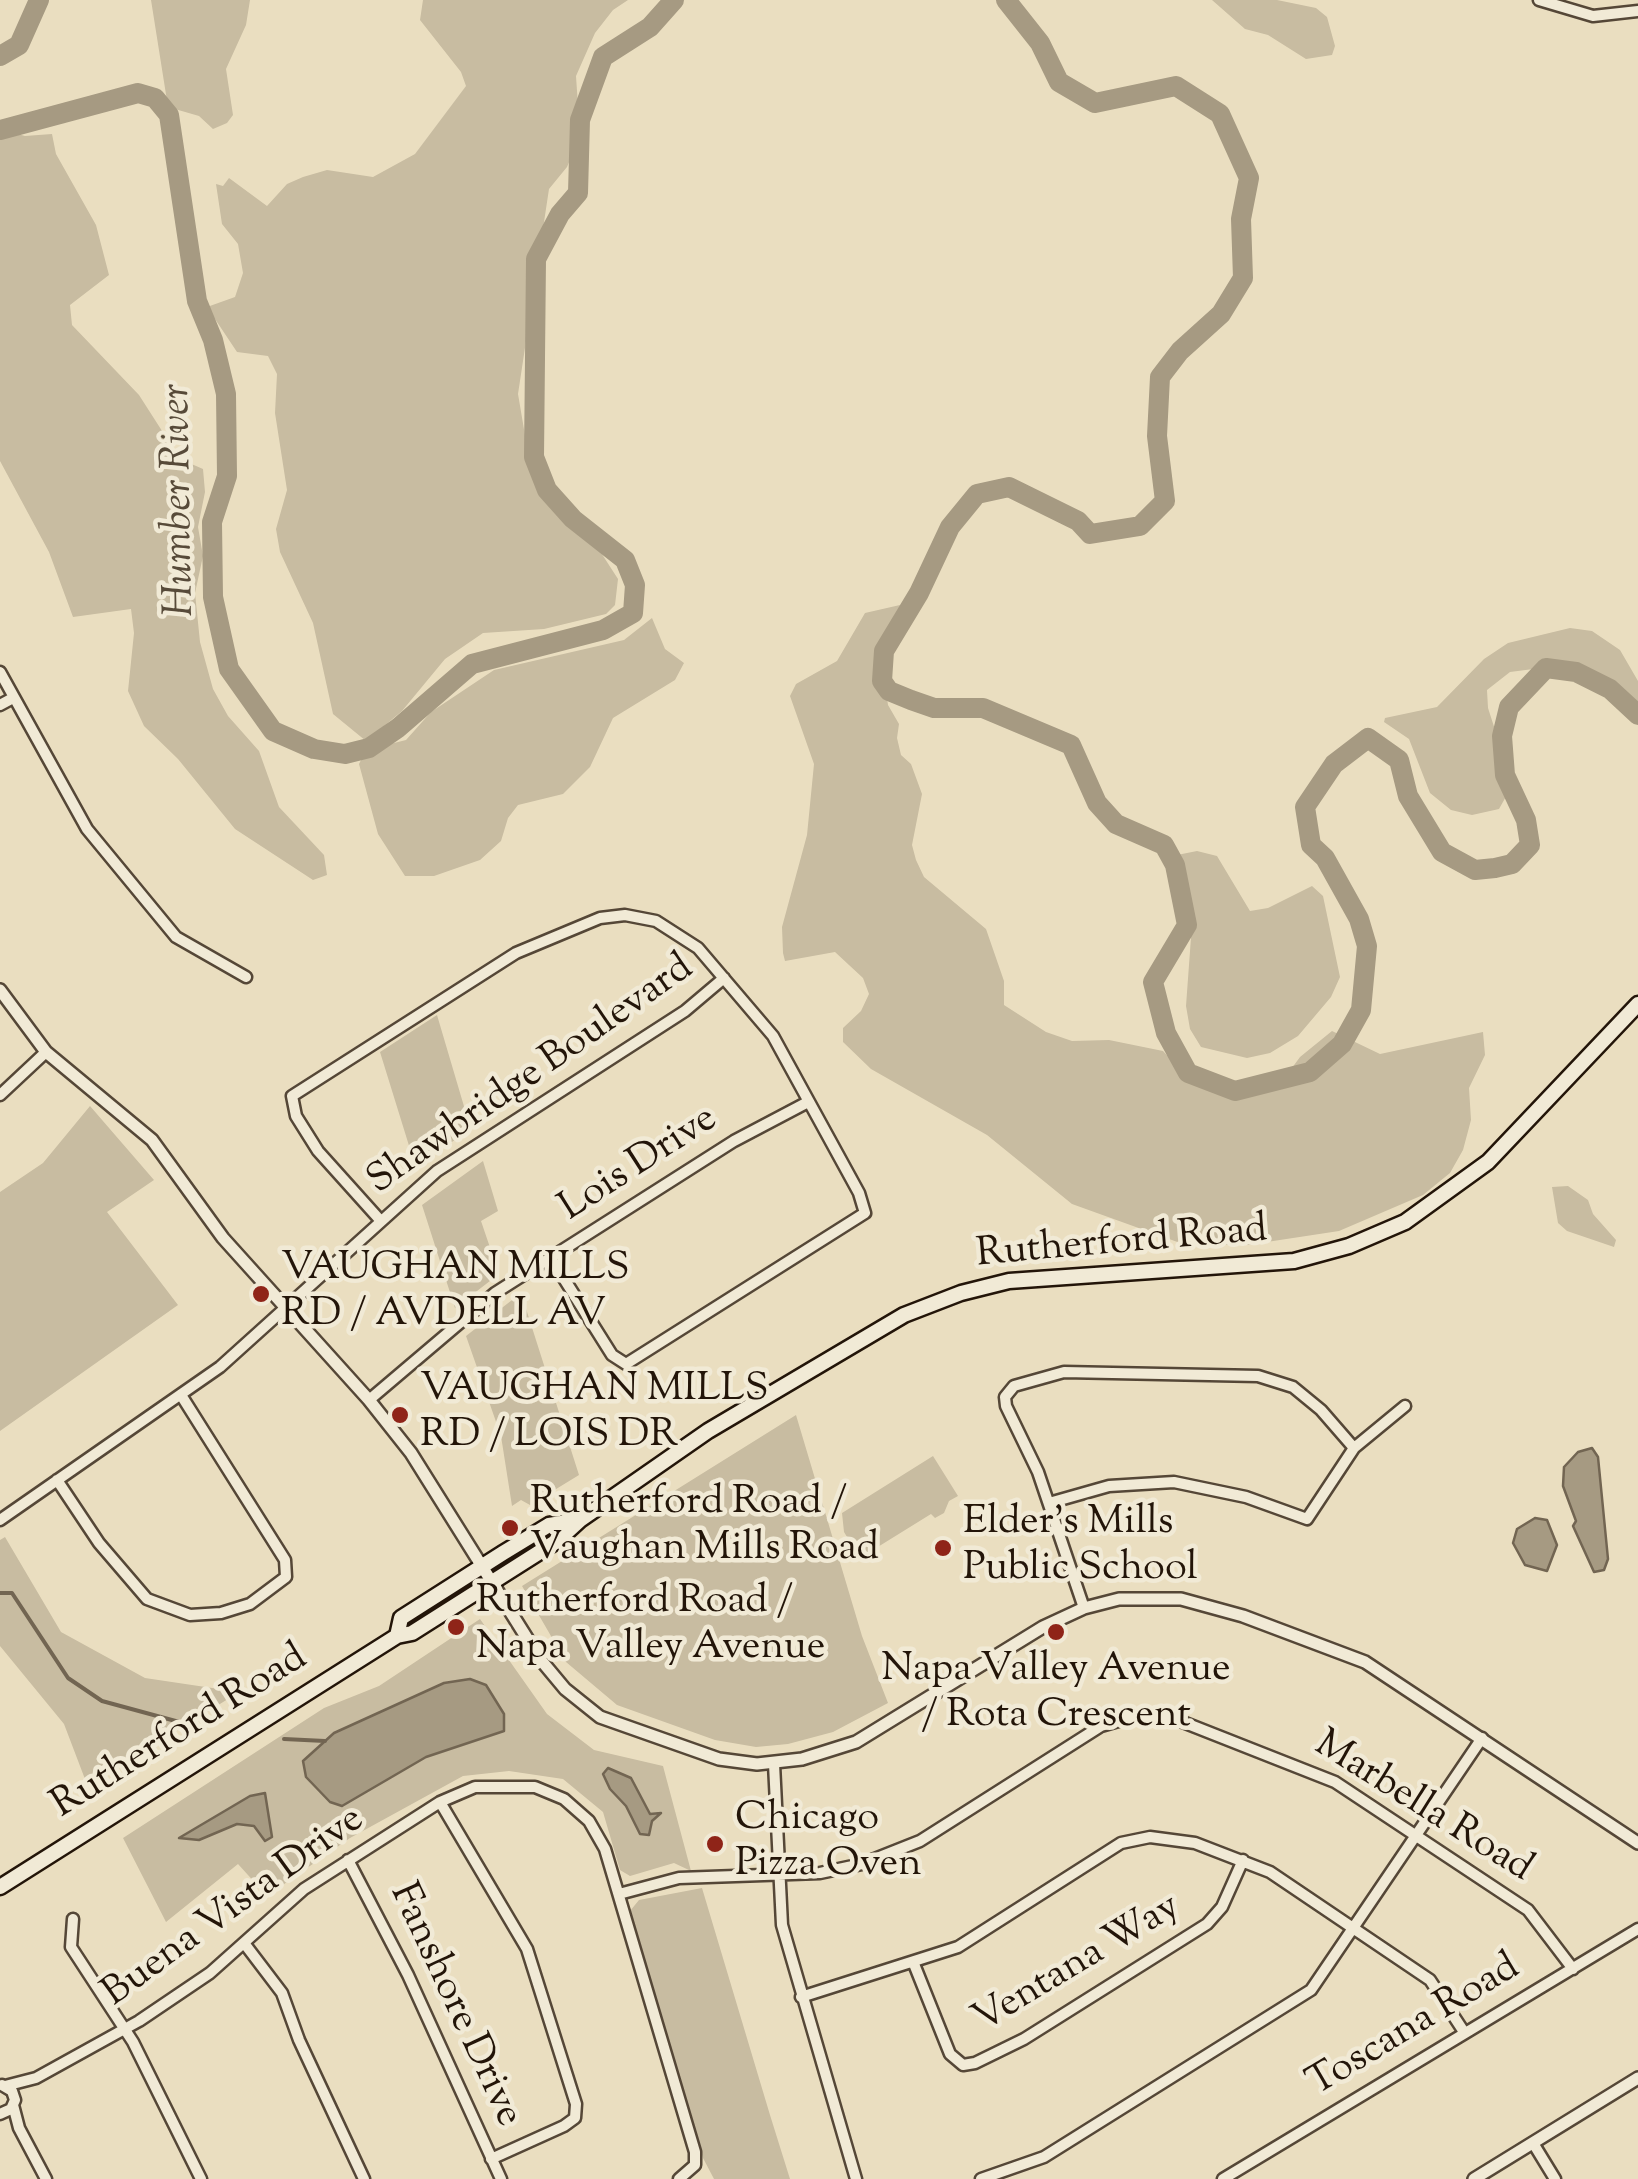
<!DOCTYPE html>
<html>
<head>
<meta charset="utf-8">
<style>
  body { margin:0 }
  canvas { display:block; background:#eadec0 }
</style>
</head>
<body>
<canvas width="1638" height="2179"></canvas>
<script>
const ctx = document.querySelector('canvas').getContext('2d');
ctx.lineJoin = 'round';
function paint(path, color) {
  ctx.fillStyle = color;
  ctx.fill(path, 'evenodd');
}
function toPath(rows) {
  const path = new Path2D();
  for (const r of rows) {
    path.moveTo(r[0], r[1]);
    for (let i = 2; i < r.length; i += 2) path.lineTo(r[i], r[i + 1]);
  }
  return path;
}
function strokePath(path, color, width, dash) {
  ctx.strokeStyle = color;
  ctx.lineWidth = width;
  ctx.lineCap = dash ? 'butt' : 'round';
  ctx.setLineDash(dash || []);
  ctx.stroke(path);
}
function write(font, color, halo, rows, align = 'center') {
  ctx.font = font + ' "Sorts Mill Goudy",serif';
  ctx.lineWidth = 9;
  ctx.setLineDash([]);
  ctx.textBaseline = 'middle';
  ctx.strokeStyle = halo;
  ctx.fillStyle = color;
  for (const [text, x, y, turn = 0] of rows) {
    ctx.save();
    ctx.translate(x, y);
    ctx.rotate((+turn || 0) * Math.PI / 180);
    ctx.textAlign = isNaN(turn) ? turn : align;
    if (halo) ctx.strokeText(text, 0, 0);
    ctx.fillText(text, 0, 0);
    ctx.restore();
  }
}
paint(toPath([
  [151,0,250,0,246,25,226,69,233,115,227,123,213,129,199,116,168,107],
  [423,0,628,0,613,10,595,33,576,76,580,136,567,167,549,189,518,394,528,453,541,493,573,531,598,548,618,579,615,605,606,614,544,629,483,633,445,659,402,711,366,741,333,714,313,623,280,552,276,529,287,490,275,413,277,374,268,356,237,352,207,307,235,297,243,273,238,244,222,224,216,184,223,186,229,178,267,206,287,184,303,177,327,170,373,177,415,154,466,86,461,72,420,20],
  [1212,0,1277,0,1316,8,1327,17,1335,46,1332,55,1306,59,1268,35,1245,29],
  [0,129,25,136,52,134,56,154,96,225,109,275,70,305,72,325,139,395,180,459,203,469,205,492,198,527,203,556,195,593,200,642,213,689,228,716,259,751,279,807,324,855,327,875,313,880,235,829,178,759,144,726,128,691,134,633,131,609,73,617,49,552,0,461],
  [900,605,883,671,888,705,899,724,897,738,901,755,911,764,922,794,912,845,916,860,924,877,986,929,1004,981,1004,1005,1046,1032,1072,1041,1109,1040,1163,1051,1174,1063,1220,1089,1245,1095,1278,1087,1300,1057,1332,1031,1380,1054,1483,1032,1485,1055,1469,1088,1471,1120,1463,1150,1450,1173,1423,1195,1339,1231,1247,1245,1183,1244,1072,1204,987,1135,871,1069,843,1042,843,1028,861,1011,869,994,863,978,835,952,785,961,783,953,782,927,807,835,814,764,790,696,796,684,837,661,865,613],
  [652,618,665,649,684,663,675,680,613,718,590,767,563,794,518,805,508,818,501,841,480,860,434,876,405,876,378,834,359,764,366,750,406,740,431,712,494,670,624,640],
  [1570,628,1592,631,1620,650,1638,681,1638,704,1633,708,1611,683,1580,663,1510,672,1487,690,1488,708,1509,773,1508,793,1499,809,1472,815,1451,810,1430,793,1409,739,1384,722,1385,718,1437,707,1484,659,1508,643],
  [1197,851,1217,856,1250,911,1268,908,1312,886,1323,896,1340,977,1331,997,1298,1036,1270,1053,1247,1058,1201,1047,1190,1029,1186,1006,1193,910,1177,855],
  [437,1015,471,1130,415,1165,380,1052],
  [90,1106,154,1180,107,1212,178,1305,0,1431,0,1192,43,1163],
  [483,1161,498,1211,481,1221,499,1274,455,1308,422,1205],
  [1568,1186,1588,1200,1593,1214,1616,1240,1614,1247,1567,1231,1558,1223,1552,1187],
  [521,1293,579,1475,530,1505,521,1500,512,1506,501,1436,466,1336],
  [796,1415,862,1636,888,1703,833,1732,788,1744,756,1747,715,1740,617,1705,566,1662,522,1586],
  [933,1456,958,1496,949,1501,944,1513,935,1518,931,1514,860,1558,844,1532,842,1513],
  [5,1537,61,1632,145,1678,239,1692,88,1787,64,1724,0,1646,0,1540],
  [480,1619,547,1714,594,1750,663,1766,691,1871,674,1863,630,1876,620,1870,603,1812,563,1779,509,1771,463,1776,350,1838,267,1896,238,1864,166,1922,123,1838,324,1708,379,1686],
  [702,1888,770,2115,790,2179,714,2179,703,2158,630,1911,639,1900]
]), '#c8bca1');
const water = toPath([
  [1592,1448,1598,1457,1608,1559,1604,1570,1594,1572,1573,1526,1576,1521,1563,1486,1564,1467,1578,1452,1592,1448],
  [1535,1518,1547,1520,1557,1545,1547,1571,1525,1565,1513,1543,1517,1529,1535,1518],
  [470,1679,486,1685,504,1714,504,1731,426,1757,342,1806,330,1802,306,1777,303,1761,334,1733,444,1683,470,1679],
  [608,1768,631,1778,650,1814,661,1813,652,1821,649,1835,640,1834,626,1806,610,1789,603,1774,608,1768],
  [265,1793,272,1837,265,1841,254,1826,237,1824,199,1840,179,1838,250,1796,265,1793]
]);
paint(water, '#a69a82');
strokePath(water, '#726552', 2.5);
strokePath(toPath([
  [0,1593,12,1593,68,1678,102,1701,194,1726],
  [284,1739,325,1741]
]), '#726552', 4);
strokePath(toPath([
  [1006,0,1040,43,1059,82,1095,103,1176,86,1220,114,1249,178,1241,219,1243,278,1221,314,1180,351,1160,377,1157,436,1165,501,1140,526,1090,534,1078,521,1009,487,977,494,950,527,919,593,884,651,882,681,889,691,911,700,934,708,983,708,1071,745,1097,803,1116,824,1164,845,1175,865,1187,925,1153,982,1166,1033,1188,1073,1235,1091,1310,1072,1342,1044,1361,1010,1367,946,1359,919,1325,858,1311,845,1305,807,1334,764,1368,738,1399,760,1408,796,1442,852,1475,870,1495,868,1512,864,1530,845,1526,820,1505,775,1502,736,1509,707,1546,668,1576,672,1610,689,1638,715],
  [0,56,19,45,39,0],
  [0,130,138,93,155,98,169,115,197,301,213,340,226,394,227,476,212,522,213,597,229,669,273,731,314,749,345,754,369,748,398,728,472,664,603,630,633,613,635,585,625,560,573,519,547,490,534,457,536,259,560,214,578,193,580,120,603,57,650,27,674,0]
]), '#a69a82', 20);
const minor = toPath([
  [1539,0,1593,16,1638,11],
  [0,672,87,829,176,937,246,977],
  [0,705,13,698],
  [0,1095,46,1052],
  [380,1220,318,1151,296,1116,292,1096,516,953,600,918,625,915,656,921,698,948,773,1036,859,1193,865,1213,626,1364,612,1355,551,1258],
  [369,1400,495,1293,734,1141,808,1102],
  [57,1480,99,1543,147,1599,190,1615,221,1613,250,1604,286,1577,285,1560,181,1395],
  [1049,1503,1109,1486,1174,1482,1246,1497,1307,1519,1354,1448,1405,1406],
  [0,1520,220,1367,437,1171,685,1011,724,978],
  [1084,1608,1038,1472,1006,1406,1005,1397,1014,1386,1064,1372,1258,1376,1293,1387,1321,1410,1354,1448],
  [774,1764,782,1925,856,2179],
  [440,1802,527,1949,576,2104,575,2118,564,2126,491,2159],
  [348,1860,408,1975,501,2179],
  [619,1894,679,1878,820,1873,862,1864,920,1841,1101,1726,1143,1714,1170,1717,1335,1782,1528,1910,1573,1969],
  [73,1919,71,1947,133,2042,201,2179],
  [244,1943,282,1993,299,2040,364,2179],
  [914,1964,950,2054,963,2065,975,2063,1024,2039,1207,1924,1222,1907,1243,1860],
  [801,1997,958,1947,1121,1843,1150,1837,1195,1843,1270,1872,1430,1980,1464,2032],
  [5,2086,36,2078,139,2021,210,1973,304,1889,440,1802,475,1787,535,1787,564,1799,589,1821,605,1849,695,2152,695,2165,679,2179],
  [13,2105,19,2128,46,2179],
  [0,2114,11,2109,15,2100,12,2091,2,2085],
  [1533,2143,1555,2179],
  [981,2179,1044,2157,1311,1990,1482,1738],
  [1223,2179,1638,1929]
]);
const tertiary = toPath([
  [0,990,46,1052,152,1140,223,1238,369,1400,411,1453,540,1659,565,1689,600,1717,719,1759,757,1764,802,1759,856,1742,1043,1627,1084,1608,1119,1599,1181,1599,1243,1616,1365,1662,1638,1843],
  [1474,2179,1638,2078]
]);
const secondary = toPath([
  [397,1636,401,1618,503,1553,549,1525,580,1520],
  [0,1887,397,1636,412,1633,557,1541,580,1520,708,1431,904,1315,961,1293,1009,1281,1294,1261,1349,1246,1405,1222,1488,1162,1638,1004]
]);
strokePath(minor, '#554737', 15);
strokePath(tertiary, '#554737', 16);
strokePath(secondary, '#231509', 19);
strokePath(minor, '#f1ead6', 10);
strokePath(tertiary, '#f1ead6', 11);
strokePath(secondary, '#f1ead6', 14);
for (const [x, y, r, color] of [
  [261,1294,10,"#8f2418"],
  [400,1415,10,"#8f2418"],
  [510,1528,10,"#8f2418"],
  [943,1548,10,"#8f2418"],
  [456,1627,10,"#8f2418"],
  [1056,1632,10,"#8f2418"],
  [715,1844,10,"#8f2418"]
]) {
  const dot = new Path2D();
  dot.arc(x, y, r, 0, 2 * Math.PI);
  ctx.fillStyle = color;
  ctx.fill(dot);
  strokePath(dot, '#f1ead6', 4);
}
write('40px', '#231509', '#f1ead6', [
  ["Shawbridge Boulevard",532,1077,-35],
  ["Lois Drive",640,1166,-33],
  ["Rutherford Road",1122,1245,-5],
  ["Rutherford Road",181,1734,-32],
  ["Marbella Road",1422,1809,32],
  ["Buena Vista Drive",235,1909,-36],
  ["Ventana Way",1078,1966,-31],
  ["Fanshore Drive",453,2006,65],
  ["Toscana Road",1415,2028,-31]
]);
write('40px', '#231509', '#f1ead6', [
  ["VAUGHAN MILLS",281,1271],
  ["RD / AVDELL AV",281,1317],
  ["VAUGHAN MILLS",420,1392],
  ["RD / LOIS DR",420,1438],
  ["Rutherford Road /",530,1505],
  ["Vaughan Mills Road",530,1551],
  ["Elder's Mills",963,1525],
  ["Public School",963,1571],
  ["Rutherford Road /",476,1604],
  ["Napa Valley Avenue",476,1650],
  ["Napa Valley Avenue",1056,1672,"center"],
  ["/ Rota Crescent",1056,1718,"center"],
  ["Chicago",735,1821],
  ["Pizza Oven",735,1867]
], 'left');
write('italic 42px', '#574a39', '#f1ead6', [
  ["Humber River",182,500,-91]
]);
</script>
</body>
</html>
